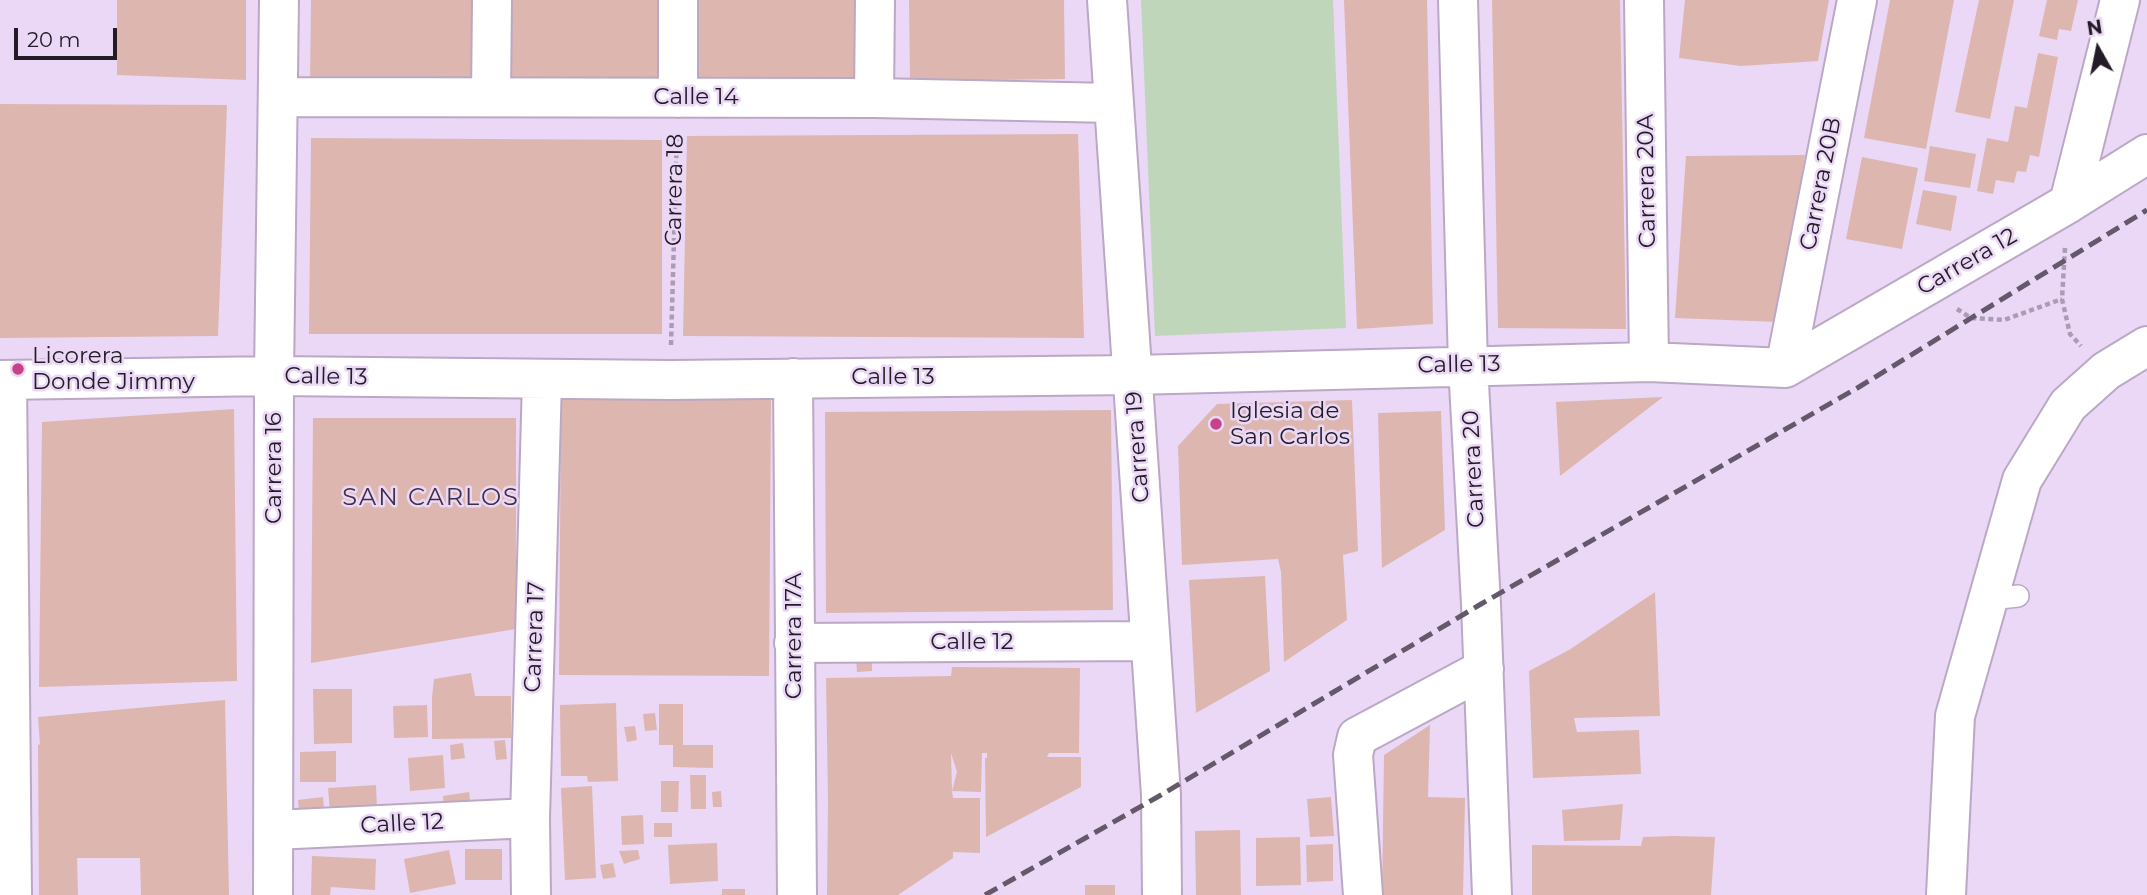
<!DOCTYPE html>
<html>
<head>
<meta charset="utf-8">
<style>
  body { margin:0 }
  #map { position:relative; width:2147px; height:895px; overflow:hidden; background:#ebd8f6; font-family:Montserrat,sans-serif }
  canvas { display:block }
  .north { position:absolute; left:2063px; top:14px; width:70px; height:70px; -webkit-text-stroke:5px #ebd8f6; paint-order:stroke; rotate:351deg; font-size:19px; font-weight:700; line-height:28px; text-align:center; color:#231c27 }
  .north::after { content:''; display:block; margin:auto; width:24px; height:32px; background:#231c27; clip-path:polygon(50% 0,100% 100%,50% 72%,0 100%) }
  .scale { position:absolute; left:14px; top:28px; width:103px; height:32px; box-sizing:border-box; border:4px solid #231c27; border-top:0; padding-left:9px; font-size:21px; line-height:24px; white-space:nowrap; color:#231c27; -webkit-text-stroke:5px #ebd8f6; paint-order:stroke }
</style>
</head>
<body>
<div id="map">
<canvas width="2147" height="895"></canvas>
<div class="north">N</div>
<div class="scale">20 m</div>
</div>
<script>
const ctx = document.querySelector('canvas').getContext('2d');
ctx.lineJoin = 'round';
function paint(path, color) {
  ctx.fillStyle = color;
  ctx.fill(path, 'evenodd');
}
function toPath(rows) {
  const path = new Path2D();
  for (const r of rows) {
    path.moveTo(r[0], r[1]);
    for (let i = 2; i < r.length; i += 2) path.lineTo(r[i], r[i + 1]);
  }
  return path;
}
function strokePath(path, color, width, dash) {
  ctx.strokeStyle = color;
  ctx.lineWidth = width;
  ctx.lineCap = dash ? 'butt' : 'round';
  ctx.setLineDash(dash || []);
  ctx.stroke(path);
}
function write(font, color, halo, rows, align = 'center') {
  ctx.font = font + ' Montserrat,sans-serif';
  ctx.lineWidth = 5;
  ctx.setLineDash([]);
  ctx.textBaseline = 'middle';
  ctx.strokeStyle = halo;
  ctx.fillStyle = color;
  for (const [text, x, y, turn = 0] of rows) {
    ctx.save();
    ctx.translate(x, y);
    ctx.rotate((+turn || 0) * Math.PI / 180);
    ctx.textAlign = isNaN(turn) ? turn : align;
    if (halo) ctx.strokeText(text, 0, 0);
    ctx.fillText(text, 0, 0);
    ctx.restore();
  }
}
paint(toPath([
  [1141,0,1333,0,1346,328,1155,336]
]), '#c0d6bb');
paint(toPath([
  [117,0,246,0,246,80,117,75],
  [311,0,473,0,472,84,310,82],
  [511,0,669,0,669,84,510,82],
  [697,0,855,0,855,86,697,86],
  [909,0,1064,0,1065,79,910,81],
  [1344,0,1427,0,1433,324,1357,329],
  [1492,0,1620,0,1626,329,1498,328],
  [1685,0,1829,0,1818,61,1741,66,1679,58],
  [1890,0,1954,0,1926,149,1864,138],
  [1979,0,2014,0,1990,119,1955,112],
  [2047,0,2078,0,2071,31,2059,29,2057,40,2039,36],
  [2038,53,2058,57,2039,157,2030,155,2026,172,2017,171,2014,183,1996,180,1993,194,1977,191,1987,138,2008,142,2015,106,2027,108],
  [0,104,227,105,218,336,0,338],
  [1078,134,1084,338,683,336,687,136],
  [311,138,662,140,662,334,309,334],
  [1930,146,1976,154,1970,188,1924,181],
  [1805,155,1778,322,1675,318,1686,156],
  [1862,157,1918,168,1902,249,1846,239],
  [1923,190,1957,196,1951,231,1916,224],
  [1663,397,1560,476,1556,402],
  [561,399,771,400,769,676,559,675],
  [1352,400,1358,551,1343,555,1347,620,1284,662,1281,572,1278,559,1182,565,1178,446,1217,404],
  [234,409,237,681,39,687,42,422],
  [1111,410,1113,610,826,613,825,412],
  [1441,411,1445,530,1382,568,1378,413],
  [313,418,516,418,516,629,311,663],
  [1265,576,1270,671,1196,713,1189,580],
  [1655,592,1660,716,1574,718,1577,732,1639,730,1641,774,1533,778,1529,671,1569,650],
  [856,658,872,658,872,671,857,672],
  [952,667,1080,668,1079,753,1049,753,1047,757,1081,757,1081,787,986,837,985,758,987,758,987,753,982,753,981,792,952,791,957,772,951,753,952,791,953,798,980,798,980,853,953,852,953,858,898,895,827,895,828,800,826,678,951,676],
  [471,673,475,696,511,696,511,738,432,739,432,697,434,679],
  [313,689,352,689,352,743,314,744],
  [225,700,229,895,141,895,140,858,77,858,78,895,39,895,38,744,40,745,38,717],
  [616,703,618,781,588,782,587,776,561,776,560,705],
  [659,704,683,704,683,745,713,745,713,768,673,767,673,745,659,745],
  [427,705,428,737,394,738,393,706],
  [655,713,657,730,645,731,643,714],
  [1430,725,1428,797,1465,798,1463,895,1382,895,1384,755],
  [635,726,637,740,627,742,624,727],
  [505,740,507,759,496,760,494,741],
  [463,743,465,758,451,760,450,745],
  [336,751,336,782,300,782,300,752],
  [443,755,445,788,410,791,408,758],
  [690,775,706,775,706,809,691,809],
  [661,781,679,781,678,812,661,812],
  [376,785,377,808,330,811,328,788],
  [592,786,596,878,565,880,561,788],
  [721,791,722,807,713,807,712,792],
  [469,792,471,807,444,811,443,796],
  [323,797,324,809,299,812,298,800],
  [1331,797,1334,836,1310,837,1307,799],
  [1623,804,1620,840,1564,841,1562,810],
  [643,815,644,844,622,845,621,816],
  [654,823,672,823,672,837,654,837],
  [1240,830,1241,895,1196,895,1195,831],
  [1673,836,1715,837,1711,895,1532,895,1532,845,1641,846,1643,837],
  [1300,837,1301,885,1256,886,1256,838],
  [717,843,718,881,670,884,668,845],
  [1333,844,1333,881,1307,882,1306,845],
  [465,849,502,849,502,880,465,880],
  [449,850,456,884,410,893,404,859],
  [638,850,640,859,624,864,619,851],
  [312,856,376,859,375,890,331,887,330,895,311,895],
  [613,863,616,877,603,879,600,865],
  [1085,885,1115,885,1115,895,1085,895],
  [722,889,745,889,745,895,722,895]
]), '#ddb6b0');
const lane = toPath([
  [1990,599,2018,596]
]);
const street = toPath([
  [1107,0,1161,795,1162,895],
  [1458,0,1468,365,1481,604,1492,895],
  [1644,0,1649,362],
  [278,97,874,98,1113,103],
  [491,97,492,0],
  [678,98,678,0],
  [874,98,875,0],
  [2069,203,2120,0],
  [1785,368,2069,203,2147,154],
  [1785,368,1857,0],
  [793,378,797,895],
  [0,380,274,376,671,380,1133,375,1649,362,1785,368],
  [7,380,12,895],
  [794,643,1150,641],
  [274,830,530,818],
  [273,895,274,376,279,0],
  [531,895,530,818,542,379],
  [1363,895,1353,755,1357,737,1484,669],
  [1946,895,1955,716,2022,480,2068,405,2106,371,2147,346]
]);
strokePath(lane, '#baa8c5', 24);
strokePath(street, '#baa8c5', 42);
strokePath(toPath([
  [2065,248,2062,299,2070,334,2081,346],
  [1957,309,1971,318,2004,320,2062,299],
  [671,345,677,133]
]), '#ab9cb4', 4.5, [5, 3.5]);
strokePath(lane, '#fff', 21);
strokePath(street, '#fff', 38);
strokePath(toPath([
  [985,895,1161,795,1481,604,1859,387,2147,210]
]), '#64596a', 5, [14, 7]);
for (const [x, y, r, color] of [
  [18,369,7,"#c74389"],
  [1216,424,7,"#c74389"]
]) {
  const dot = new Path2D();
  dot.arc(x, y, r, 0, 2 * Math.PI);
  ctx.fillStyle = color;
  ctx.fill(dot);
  strokePath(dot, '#ebd8f6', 2.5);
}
write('23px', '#231c27', '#ebd8f6', [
  ["Calle 14",696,97],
  ["Carrera 20A",1647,181,-91],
  ["Carrera 20B",1821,184,-79],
  ["Carrera 18",675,190,-89],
  ["Carrera 12",1967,262,-30],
  ["Calle 13",1459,365,-1],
  ["Calle 13",326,377,1],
  ["Calle 13",893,377],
  ["Carrera 19",1138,447,-94],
  ["Carrera 16",274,468,-90],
  ["Carrera 20",1474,469,-93],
  ["Carrera 17A",794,636,-90],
  ["Carrera 17",535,637,-88],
  ["Calle 12",972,642],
  ["Calle 12",402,824,-3]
]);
write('23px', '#231c27', '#ebd8f6', [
  ["Licorera",32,356],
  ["Donde Jimmy",32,382],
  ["Iglesia de",1230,411],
  ["San Carlos",1230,437]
], 'left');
ctx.letterSpacing = '2px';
write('24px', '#3f2f47', '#ebd8f6', [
  ["SAN CARLOS",431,498]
]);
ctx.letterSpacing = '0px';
</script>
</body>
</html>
